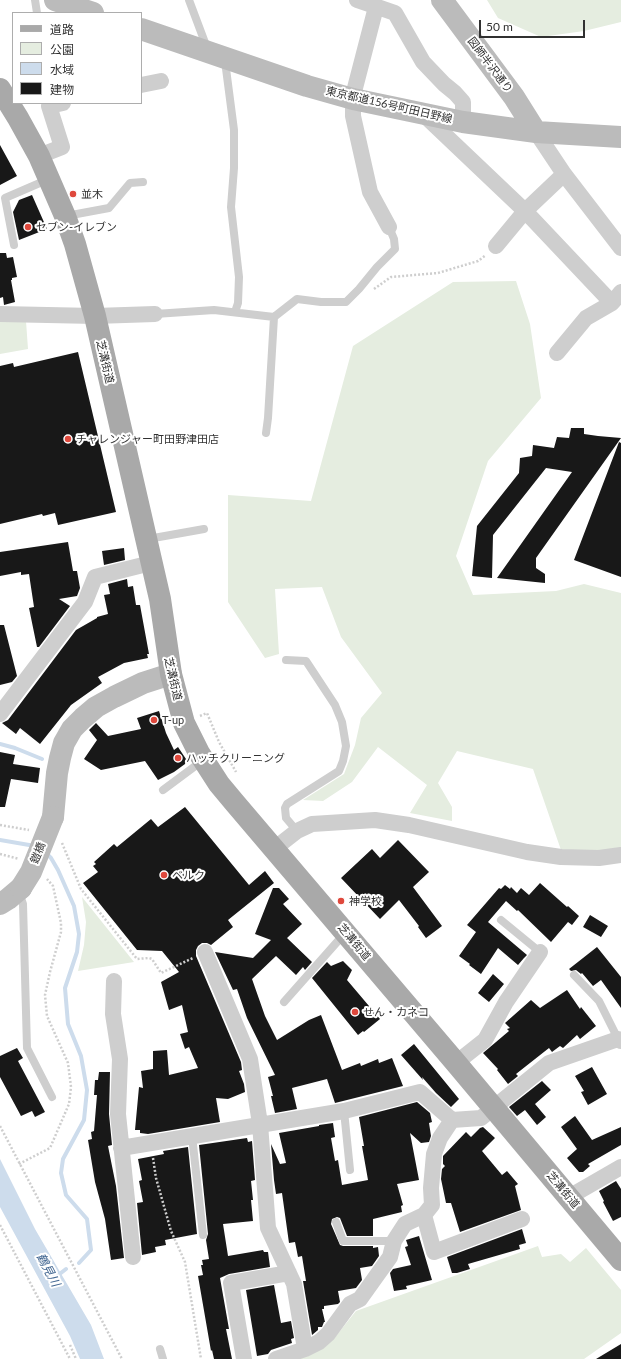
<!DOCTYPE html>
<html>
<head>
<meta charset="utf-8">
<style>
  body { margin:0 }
  #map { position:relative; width:621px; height:1359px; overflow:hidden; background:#fff; font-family:Lato,"Noto Sans JP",sans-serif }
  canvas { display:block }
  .legend { position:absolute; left:12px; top:12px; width:130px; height:92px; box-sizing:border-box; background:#fff; border:1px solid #adadad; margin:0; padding:5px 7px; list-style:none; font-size:12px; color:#313131 }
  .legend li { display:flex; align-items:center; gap:8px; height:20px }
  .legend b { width:20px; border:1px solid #adadad }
  .scale { position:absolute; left:479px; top:20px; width:106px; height:18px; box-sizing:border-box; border:2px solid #313131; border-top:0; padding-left:5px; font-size:12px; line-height:14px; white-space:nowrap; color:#313131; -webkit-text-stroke:3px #fff; paint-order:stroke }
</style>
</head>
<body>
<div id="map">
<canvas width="621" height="1359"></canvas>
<ul class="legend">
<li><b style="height:5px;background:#a9a9a9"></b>道路</li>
<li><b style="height:11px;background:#e5ede0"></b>公園</li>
<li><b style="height:11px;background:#cddcec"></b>水域</li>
<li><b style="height:11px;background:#181818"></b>建物</li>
</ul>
<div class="scale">50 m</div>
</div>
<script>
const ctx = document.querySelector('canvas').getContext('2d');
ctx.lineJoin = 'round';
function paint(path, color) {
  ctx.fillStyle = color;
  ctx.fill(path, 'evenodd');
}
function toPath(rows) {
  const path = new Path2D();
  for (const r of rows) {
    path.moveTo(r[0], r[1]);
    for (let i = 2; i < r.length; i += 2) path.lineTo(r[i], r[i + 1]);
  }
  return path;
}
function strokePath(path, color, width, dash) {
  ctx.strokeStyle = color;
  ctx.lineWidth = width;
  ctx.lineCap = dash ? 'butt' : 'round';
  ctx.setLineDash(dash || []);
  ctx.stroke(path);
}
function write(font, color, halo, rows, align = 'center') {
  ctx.font = font + ' Lato,"Noto Sans JP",sans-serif';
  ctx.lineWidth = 4;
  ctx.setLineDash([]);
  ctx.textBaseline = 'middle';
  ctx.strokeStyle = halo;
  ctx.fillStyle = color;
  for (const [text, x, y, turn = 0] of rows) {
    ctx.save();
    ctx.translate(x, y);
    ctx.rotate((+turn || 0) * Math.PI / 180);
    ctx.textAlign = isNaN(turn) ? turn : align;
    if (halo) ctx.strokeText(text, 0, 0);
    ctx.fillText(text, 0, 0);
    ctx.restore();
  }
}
paint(toPath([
  [487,0,621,0,621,22,584,31,541,37,498,18],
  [516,281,530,324,541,398,488,461,456,556,473,595,556,591,584,584,621,593,621,853,561,850,533,769,457,751,438,783,452,807,452,821,410,813,427,785,378,747,352,782,323,801,303,800,344,774,355,745,361,718,382,693,341,637,322,587,275,589,279,654,265,658,228,602,228,495,311,501,353,346,453,282],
  [0,320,26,321,28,349,0,354],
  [82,897,134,962,78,971,84,945,86,922],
  [538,1246,542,1257,561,1254,570,1262,586,1248,621,1290,621,1333,584,1359,294,1359,336,1336,356,1311]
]), '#e5ede0');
paint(toPath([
  [0,1159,35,1229,91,1325,104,1359,80,1359,70,1336,0,1207]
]), '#cddcec');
strokePath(toPath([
  [0,744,15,748,42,759],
  [0,840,35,846],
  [46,853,51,858,58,870,74,906,79,934,77,952,65,988,68,1024,81,1056,87,1090,84,1120,63,1159,61,1173,66,1195,87,1219,91,1250,79,1263],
  [57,1276,66,1269]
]), '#cddcec', 4);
paint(toPath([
  [0,145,17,176,0,185],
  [32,195,47,229,19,240,13,212,19,200],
  [0,253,6,253,7,258,13,257,17,277,12,278,12,280,11,280,15,302,4,305,3,297,0,298],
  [78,352,116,512,58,525,55,513,43,516,42,514,0,524,0,366,13,363,14,367],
  [571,428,584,428,584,434,598,436,621,438,536,558,536,568,545,574,545,583,497,578,572,472,546,468,493,535,492,578,472,576,477,526,519,473,520,458,532,456,533,445,554,448,557,437,569,438],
  [619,442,621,443,621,577,574,560],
  [68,542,73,571,77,571,80,588,77,596,59,599,70,606,39,647,37,647,29,608,34,607,29,574,21,575,21,572,0,576,0,552],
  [124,548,125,560,104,565,102,551],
  [127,579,128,587,133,586,136,605,140,605,149,654,147,654,148,658,124,663,98,677,102,683,71,705,40,744,20,728,16,734,2,723,8,720,76,630,97,618,97,617,108,614,104,595,110,594,108,584],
  [0,625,4,625,17,676,12,682,0,685],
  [159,711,166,733,174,750,178,747,186,759,185,764,174,772,158,780,145,761,101,770,84,759,97,740,89,730,96,723,108,736,141,729,137,718],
  [0,752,15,755,13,764,40,768,38,783,11,779,5,807,0,807],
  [185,807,249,885,265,871,274,883,228,920,233,927,211,945,207,943,202,943,198,946,196,950,196,956,241,1062,242,1070,239,1071,244,1084,245,1092,228,1099,216,1098,220,1122,148,1134,140,1133,140,1130,135,1130,139,1087,143,1088,141,1071,153,1069,153,1051,167,1050,169,1075,198,1068,189,1047,185,1049,180,1034,188,1032,182,1005,169,1010,161,982,179,972,162,951,137,950,83,883,98,872,93,866,96,864,94,862,114,844,117,847,151,819,158,827],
  [398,840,429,872,413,887,442,926,426,938,418,927,419,926,399,900,380,919,341,878,372,849,380,858],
  [540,883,567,907,568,906,579,916,572,925,568,922,551,942,518,910,517,911,506,901,488,922,527,955,524,958,518,965,498,948,481,974,469,965,470,964,459,956,476,932,467,925,499,888,501,889,505,885,510,889,511,887,517,893,521,888,529,895],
  [273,888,279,888,289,899,283,904,302,924,287,938,312,962,305,970,303,967,296,975,276,956,252,979,265,1016,277,1040,309,1020,321,1015,342,1070,360,1063,361,1066,378,1059,379,1063,392,1058,403,1086,335,1103,327,1079,292,1088,297,1109,275,1113,271,1096,273,1096,268,1077,275,1075,247,1018,237,989,233,990,215,952,253,958,271,940,255,934],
  [590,915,608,926,601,937,583,927],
  [597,947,621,977,621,1008,601,980,593,986,582,973,581,974,576,970,571,971,569,969],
  [343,961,352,970,347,980,380,1019,364,1032,363,1031,358,1035,312,978,327,962,331,966],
  [493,974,504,984,489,1002,478,993],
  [567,990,580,1009,581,1007,596,1026,580,1039,577,1035,563,1048,560,1046,552,1052,549,1048,516,1074,518,1076,508,1084,497,1070,498,1069,483,1053,509,1031,507,1029,510,1028,505,1023,531,1000,540,1008],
  [414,1044,459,1099,451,1107,436,1093,422,1077,423,1080,401,1055],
  [17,1048,23,1058,18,1061,45,1112,35,1117,32,1111,21,1116,0,1077,0,1056],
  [592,1067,607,1094,588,1105,581,1092,584,1091,575,1076],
  [99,1072,110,1072,109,1114,112,1145,108,1146,116,1186,124,1258,111,1260,105,1219,95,1182,88,1140,92,1139,91,1132,94,1131,97,1095,94,1095,95,1080,98,1080],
  [542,1081,551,1090,535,1104,546,1117,537,1125,525,1110,517,1116,509,1107],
  [417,1102,430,1113,432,1122,429,1123,431,1136,429,1142,421,1143,410,1133,419,1180,397,1184,403,1205,401,1206,402,1212,373,1219,373,1236,347,1236,340,1218,337,1217,332,1219,331,1224,340,1245,343,1246,373,1246,373,1248,378,1247,379,1256,372,1266,360,1268,362,1280,356,1288,338,1291,340,1302,338,1304,324,1306,324,1309,322,1309,325,1322,324,1322,322,1327,318,1327,318,1330,312,1335,303,1281,306,1281,302,1256,298,1257,295,1242,289,1243,282,1193,276,1194,274,1180,271,1144,280,1164,286,1163,279,1133,319,1126,319,1125,333,1123,335,1137,331,1138,335,1161,338,1160,342,1185,368,1180,362,1146,364,1146,359,1117],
  [575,1116,592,1140,621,1127,621,1145,588,1164,590,1166,583,1172,579,1172,567,1158,577,1149,561,1127],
  [483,1127,495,1138,482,1151,502,1175,507,1171,518,1184,515,1186,521,1210,460,1232,451,1203,446,1203,441,1179,442,1169,445,1166,443,1164,443,1156,466,1132,471,1137,480,1128],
  [247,1138,248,1142,252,1141,255,1180,251,1181,253,1200,251,1200,253,1221,223,1224,228,1256,263,1250,264,1252,268,1252,270,1267,229,1274,220,1278,229,1329,226,1329,232,1359,214,1359,212,1350,211,1351,198,1276,203,1275,201,1265,203,1265,202,1260,209,1259,206,1240,208,1234,199,1145],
  [188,1147,197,1234,165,1240,166,1245,155,1247,156,1252,142,1255,137,1203,143,1202,139,1181,142,1180,138,1159,164,1154,163,1151],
  [616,1181,621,1189,621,1217,613,1221,603,1202,604,1201,599,1191],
  [522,1229,526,1243,519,1245,520,1249,468,1264,470,1269,457,1273,452,1273,447,1257],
  [419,1236,432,1280,406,1286,407,1289,394,1291,390,1273,393,1269,411,1265,405,1247,408,1246,406,1240],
  [274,1285,281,1323,291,1321,294,1338,291,1339,292,1343,271,1350,268,1354,257,1356,246,1290],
  [621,1344,621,1359,596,1359]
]), '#181818');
strokePath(toPath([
  [374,289,391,277,438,273,478,261,486,255],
  [200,716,207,713,219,742,236,772],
  [0,825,29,830],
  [62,843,81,889,137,959,149,958,152,959,161,973,193,958],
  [0,854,19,859],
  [0,1126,122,1359],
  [153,1158,156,1178,171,1231,185,1262,201,1359],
  [19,1164,50,1148,69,1104,71,1087,68,1063,47,1016,45,995,50,972,61,932,61,923,53,886,47,879],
  [0,1225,70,1359],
  [70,1345,76,1359]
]), '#cecece', 2.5, [2, 2]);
strokePath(toPath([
  [35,0,37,13],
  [189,0,207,48],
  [225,61,234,130,234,168,231,207,239,277,238,303,235,312],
  [66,216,109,208,130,183,143,182],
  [14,245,5,198,49,179],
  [155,314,214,310,274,317,297,299,321,302,346,302,359,289,377,267,395,249,394,239,389,227],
  [266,433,268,418,274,317],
  [148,539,204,529],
  [286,660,306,661,335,705,342,722,346,746,343,761,339,771,287,804,285,808,286,818,297,831],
  [163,790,202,761],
  [19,892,23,904,27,1048,52,1097],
  [501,920,540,952],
  [574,975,599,1001,618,1039],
  [284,1002,345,933],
  [344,1111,350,1170],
  [192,1136,203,1235],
  [336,1222,343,1241,394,1241],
  [160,1349,163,1359]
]), '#cecece', 8);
strokePath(toPath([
  [357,0,395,13,423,62,444,84,455,93,463,102,463,122],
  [376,7,355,88,353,99,353,116,370,192,389,227],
  [141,85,161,81],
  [424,115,525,211,612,303],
  [536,132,564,174,621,248],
  [39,156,62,147,49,106,63,103],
  [496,246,525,211,564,174],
  [0,314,95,316,155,314],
  [557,353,586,318,612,303,621,292],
  [0,714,85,602,95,577,151,563],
  [274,849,297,831,312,824,375,820,409,825,527,852,561,857,599,858,621,855],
  [205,952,250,1059,260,1124,268,1228,294,1284,305,1349],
  [114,981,113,1014,120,1059,118,1114,133,1257],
  [456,1063,485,1040,506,1002,540,952],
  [121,1148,344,1111,420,1092,452,1120],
  [569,1197,621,1167],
  [424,1215,434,1252,522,1219],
  [244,1359,231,1283,289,1273],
  [276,1359,305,1349,319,1342,328,1334,350,1304,360,1299,390,1257,394,1241,405,1224,424,1215,432,1205,431,1188,434,1154,440,1138,452,1120,481,1118,549,1063,618,1039,621,1041]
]), '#cecece', 16);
strokePath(toPath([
  [55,0,93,13],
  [442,0,514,97,536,132],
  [141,29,307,86,353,99,463,122,536,132,621,137],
  [53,817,57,773,60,758,64,743,72,729,83,718,96,707,114,697,143,683,171,674],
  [0,904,8,899,21,888]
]), '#bbb', 22);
strokePath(toPath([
  [0,89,18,118,39,156,65,216,75,244,95,316,160,599,171,674,184,723,199,753,219,784,234,802,456,1063,621,1260]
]), '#a9a9a9', 22);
strokePath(toPath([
  [21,888,31,872,53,817]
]), '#bbb', 22);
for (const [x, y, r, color] of [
  [73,194,4,"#df483c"],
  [28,227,4,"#df483c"],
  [68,439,4,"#df483c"],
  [154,720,4,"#df483c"],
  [178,758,4,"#df483c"],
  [164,875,4,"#df483c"],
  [341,901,4,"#df483c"],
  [355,1012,4,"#df483c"]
]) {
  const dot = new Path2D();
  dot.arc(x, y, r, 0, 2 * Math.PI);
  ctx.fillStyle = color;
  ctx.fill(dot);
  strokePath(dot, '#fff', 1.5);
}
write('11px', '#313131', '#fff', [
  ["図師半沢通り",490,65,53],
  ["東京都道156号町田日野線",389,105,13],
  ["芝溝街道",105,362,77],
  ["芝溝街道",173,679,77],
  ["鎧橋",38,853,-68],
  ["芝溝街道",354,942,50],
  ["芝溝街道",563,1190,50]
]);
write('11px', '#313131', '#fff', [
  ["並木",81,194],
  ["セブン-イレブン",36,227],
  ["チャレンジャー町田野津田店",76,439],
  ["T-up",162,720],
  ["ハッチクリーニング",186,758],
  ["ベルク",172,875],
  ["神学校",349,901],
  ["せん・カネコ",363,1012]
], 'left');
write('italic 12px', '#416691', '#fff', [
  ["鶴見川",48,1270,62]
]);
</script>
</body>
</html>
